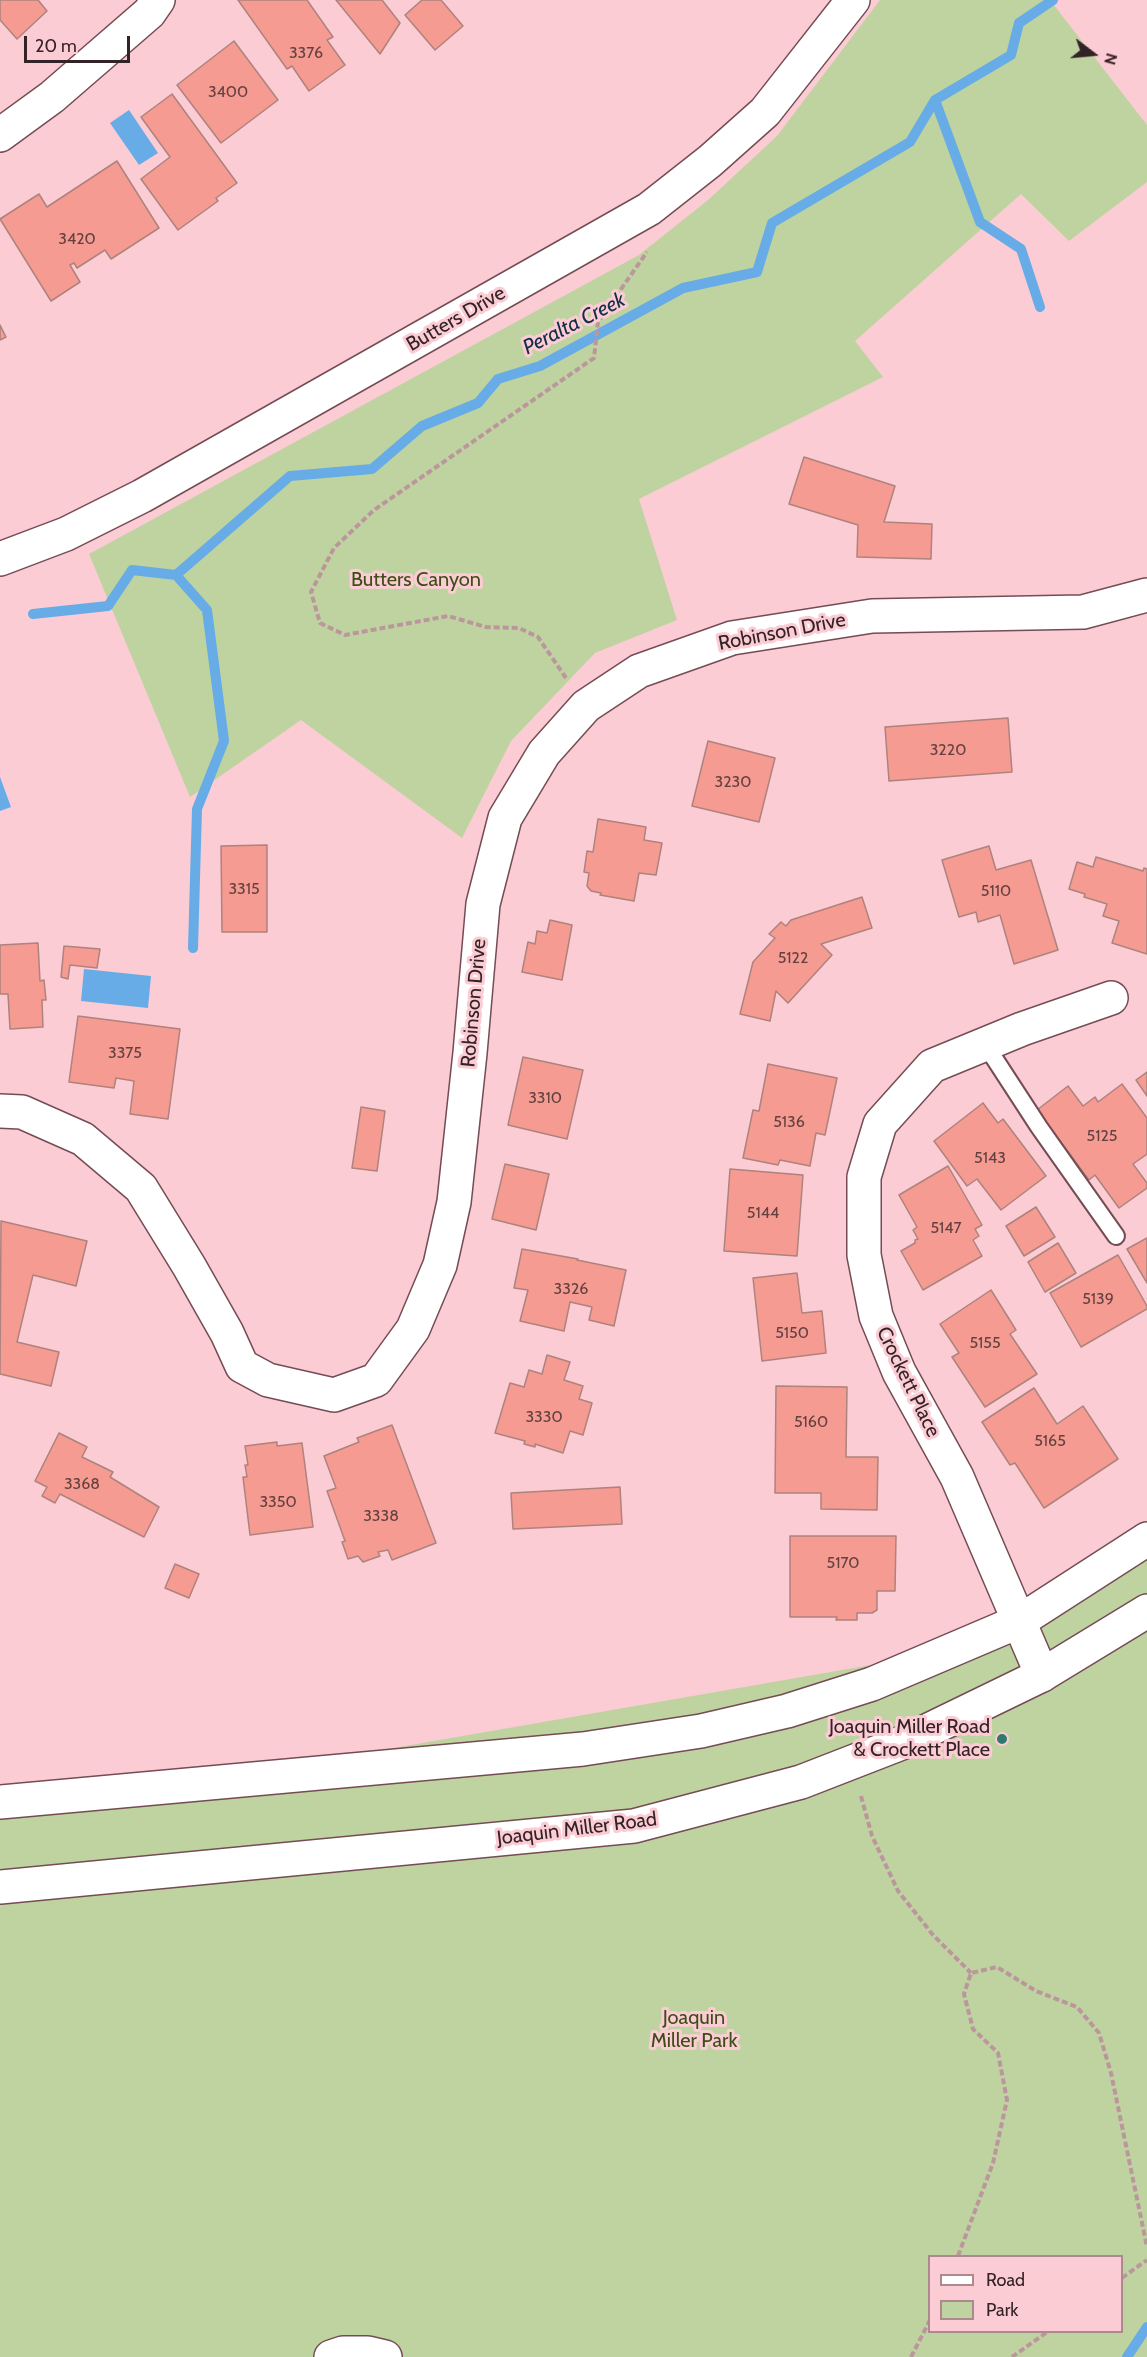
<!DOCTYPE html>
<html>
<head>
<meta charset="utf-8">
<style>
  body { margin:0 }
  #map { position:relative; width:1147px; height:2357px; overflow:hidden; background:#fcccd5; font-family:Cabin,sans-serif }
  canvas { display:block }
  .legend { position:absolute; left:928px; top:2255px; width:195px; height:78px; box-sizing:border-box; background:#fcccd5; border:2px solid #ac888f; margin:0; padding:8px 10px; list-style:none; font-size:18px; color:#342326 }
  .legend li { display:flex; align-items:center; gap:12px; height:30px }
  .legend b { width:30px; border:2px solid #ac888f }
  .north { position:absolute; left:1063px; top:24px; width:60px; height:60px; -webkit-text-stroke:4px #fcccd5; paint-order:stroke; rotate:106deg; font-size:16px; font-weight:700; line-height:24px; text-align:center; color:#342326 }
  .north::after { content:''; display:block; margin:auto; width:21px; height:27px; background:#342326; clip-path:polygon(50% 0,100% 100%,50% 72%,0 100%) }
  .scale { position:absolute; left:24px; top:36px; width:106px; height:27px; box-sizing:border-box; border:3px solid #342326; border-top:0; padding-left:8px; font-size:18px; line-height:21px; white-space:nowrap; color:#342326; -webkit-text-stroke:4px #fcccd5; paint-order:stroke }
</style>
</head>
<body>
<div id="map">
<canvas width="1147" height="2357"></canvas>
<ul class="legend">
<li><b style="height:8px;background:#fff"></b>Road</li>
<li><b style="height:16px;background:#bfd3a0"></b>Park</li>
</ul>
<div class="north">N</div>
<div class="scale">20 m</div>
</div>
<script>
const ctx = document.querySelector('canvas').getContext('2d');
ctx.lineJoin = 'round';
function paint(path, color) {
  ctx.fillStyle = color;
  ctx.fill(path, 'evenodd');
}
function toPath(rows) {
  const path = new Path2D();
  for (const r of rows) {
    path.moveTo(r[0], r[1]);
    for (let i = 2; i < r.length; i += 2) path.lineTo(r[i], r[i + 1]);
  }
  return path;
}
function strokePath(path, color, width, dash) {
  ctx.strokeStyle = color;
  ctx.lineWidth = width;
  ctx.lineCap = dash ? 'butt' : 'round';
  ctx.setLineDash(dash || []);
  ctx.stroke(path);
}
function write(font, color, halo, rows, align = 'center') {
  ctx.font = font + ' Cabin,sans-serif';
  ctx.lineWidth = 6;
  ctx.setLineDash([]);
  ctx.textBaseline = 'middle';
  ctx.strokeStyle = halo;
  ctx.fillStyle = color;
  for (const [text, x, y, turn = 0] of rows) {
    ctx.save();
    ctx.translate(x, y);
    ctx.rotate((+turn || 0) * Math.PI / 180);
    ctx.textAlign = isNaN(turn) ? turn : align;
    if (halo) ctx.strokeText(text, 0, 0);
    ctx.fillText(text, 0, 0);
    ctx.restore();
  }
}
paint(toPath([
  [880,0,1050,0,1147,125,1147,182,1069,241,1021,194,855,341,883,377,639,499,677,620,595,653,511,741,462,838,301,720,190,797,89,554,639,255,708,200,777,136],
  [1147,1532,1147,2357,0,2357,0,1785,365,1753,911,1658,1085,1577],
  [930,2256,1122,2256,1122,2332,930,2332]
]), '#bfd3a0');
paint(toPath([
  [129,110,158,153,139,165,110,123],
  [0,777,11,807,0,811],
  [84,969,151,976,148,1008,81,1001]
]), '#67ace6');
strokePath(toPath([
  [935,100,980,222,1021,249,1040,307],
  [176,575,207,610,224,741,197,809,193,948],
  [33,614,108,606,132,570,176,575,290,476,372,469,422,426,478,403,498,379,540,366,683,288,757,272,772,223,910,142,935,100,1011,55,1019,23,1053,0],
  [1127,2357,1147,2327]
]), '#67ace6', 10);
const building = toPath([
  [0,0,38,0,47,11,17,39,0,20,0,0],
  [238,0,307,0,333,37,327,40,345,65,309,91,292,66,287,69,238,0],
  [336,0,382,0,400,23,380,54,336,0],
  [422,0,441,0,463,26,435,50,405,15,422,0],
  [234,41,278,100,221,143,177,85,234,41],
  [172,94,237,183,216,198,218,201,178,230,141,179,170,157,141,117,172,94],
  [117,161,159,228,111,259,105,250,77,268,74,263,70,265,80,282,51,301,0,219,39,194,47,207,117,161],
  [0,325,6,337,0,340,0,325],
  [804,457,895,486,884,522,932,524,931,559,857,557,858,525,789,504,804,457],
  [1008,718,1012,772,889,781,885,727,1008,718],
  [708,741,775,758,759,822,692,806,708,741],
  [598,819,646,827,644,840,662,843,656,875,639,873,634,901,600,895,601,893,591,891,587,886,589,873,584,872,587,851,593,852,598,819],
  [267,845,267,932,222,932,221,846,267,845],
  [989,846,996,870,1031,860,1058,950,1014,964,1000,915,978,922,976,912,959,917,942,860,989,846],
  [1096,857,1143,871,1144,868,1147,869,1147,954,1112,943,1119,921,1103,916,1107,904,1084,897,1085,894,1069,889,1077,862,1093,867,1096,857],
  [862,897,872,928,821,944,832,955,788,1003,776,991,770,1021,740,1014,753,962,775,938,769,934,781,922,786,926,791,920,862,897],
  [550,920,572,925,562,980,522,972,528,942,535,944,537,931,547,933,550,920],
  [38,943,40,981,44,980,46,1000,42,1000,43,1027,10,1029,8,994,0,994,0,945,38,943],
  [64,946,100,949,97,968,70,965,68,979,61,977,64,946],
  [78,1016,180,1029,168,1119,130,1114,134,1081,116,1078,114,1088,69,1082,78,1016],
  [523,1057,583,1070,567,1139,508,1125,523,1057],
  [768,1064,837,1078,825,1135,816,1133,810,1166,780,1160,778,1165,743,1158,753,1110,759,1111,768,1064],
  [1147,1072,1147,1096,1136,1080,1147,1072],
  [1122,1084,1147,1118,1147,1154,1133,1164,1147,1183,1147,1188,1119,1208,1095,1175,1089,1180,1037,1110,1068,1086,1083,1106,1095,1097,1098,1102,1122,1084],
  [983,1103,998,1123,1003,1119,1046,1176,1001,1210,977,1179,967,1186,934,1141,983,1103],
  [361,1107,385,1111,377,1171,352,1168,361,1107],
  [505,1164,549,1174,536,1230,492,1219,505,1164],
  [948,1166,982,1225,975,1229,979,1236,973,1240,982,1256,923,1290,901,1251,915,1243,915,1240,918,1239,913,1230,917,1227,899,1195,948,1166],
  [730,1169,803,1175,797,1256,724,1251,730,1169],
  [1036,1207,1055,1237,1024,1256,1006,1226,1036,1207],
  [1,1221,87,1241,76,1286,33,1275,17,1342,59,1352,51,1386,0,1374,1,1221],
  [1147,1238,1147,1283,1127,1249,1147,1238],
  [1058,1243,1076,1273,1045,1292,1028,1262,1058,1243],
  [522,1249,578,1259,577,1260,626,1270,614,1326,589,1320,592,1307,570,1302,564,1331,520,1321,528,1290,514,1288,522,1249],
  [1118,1255,1147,1306,1147,1309,1081,1347,1050,1293,1118,1255],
  [797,1273,802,1313,822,1311,826,1353,762,1361,753,1278,797,1273],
  [991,1290,1016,1330,1010,1334,1037,1374,985,1407,952,1357,959,1353,940,1324,991,1290],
  [547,1355,570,1362,564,1380,583,1386,579,1399,592,1403,583,1435,570,1431,563,1453,535,1444,535,1447,524,1444,525,1441,495,1433,510,1383,524,1387,529,1370,542,1374,547,1355],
  [776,1386,847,1387,846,1457,878,1457,877,1510,821,1509,821,1493,775,1493,776,1386],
  [1034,1388,1057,1424,1083,1406,1118,1459,1044,1508,1015,1463,1010,1465,982,1422,1034,1388],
  [392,1425,436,1543,392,1560,388,1550,378,1552,380,1556,363,1562,358,1556,348,1559,342,1542,345,1541,327,1491,336,1488,324,1456,359,1442,357,1438,392,1425],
  [59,1433,87,1447,82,1457,113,1472,110,1477,159,1507,144,1537,60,1494,55,1503,42,1496,47,1487,35,1481,59,1433],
  [277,1442,277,1446,302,1443,313,1527,250,1535,243,1477,247,1477,245,1465,248,1465,245,1446,277,1442],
  [620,1487,622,1524,513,1529,511,1493,620,1487],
  [790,1536,896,1536,895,1591,877,1591,877,1610,872,1613,857,1613,857,1620,836,1620,837,1617,790,1617,790,1536],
  [175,1564,199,1574,189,1598,165,1588,175,1564]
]);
paint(building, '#f59b92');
strokePath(building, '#ae827d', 1.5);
const service = toPath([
  [985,1044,1039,1127,1116,1236]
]);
const minor = toPath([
  [0,135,52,97,149,13,158,0],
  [0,559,66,534,142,496,649,209,710,161,765,112,853,0],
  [0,1111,22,1112,83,1139,141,1188,189,1266,227,1333,242,1366,268,1380,334,1395,376,1380,413,1329,440,1265,454,1202,470,1053,483,904,505,818,544,753,586,706,639,671,732,638,872,616,1083,612,1147,595],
  [1042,1675,957,1477,899,1372,876,1316,864,1255,864,1177,880,1124,932,1066,1022,1029,1111,998]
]);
const secondary = toPath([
  [0,1802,583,1749,701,1731,787,1711,872,1684,1020,1621,1147,1539],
  [0,1887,634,1826,801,1782,904,1742,1042,1675,1147,1611],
  [331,2357,343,2353,368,2353,385,2357]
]);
strokePath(service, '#744c54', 20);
strokePath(minor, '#744c54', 36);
strokePath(secondary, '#744c54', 36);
strokePath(toPath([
  [566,678,538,637,519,628,486,627,448,616,345,635,320,623,311,592,334,548,374,510,594,358,598,322,647,252],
  [861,1796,872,1836,898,1891,933,1935,971,1973],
  [958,2256,993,2163,1007,2100,998,2053,973,2029,964,1994,971,1973,997,1967,1036,1991,1077,2007,1099,2033,1111,2073,1147,2247],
  [1122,2278,1147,2260],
  [911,2357,930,2320],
  [1012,2357,1047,2332]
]), '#bc969d', 4, [6, 3]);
strokePath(service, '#fff', 16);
strokePath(minor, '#fff', 33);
strokePath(secondary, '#fff', 33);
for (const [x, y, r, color] of [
  [1002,1739,6,"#317870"]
]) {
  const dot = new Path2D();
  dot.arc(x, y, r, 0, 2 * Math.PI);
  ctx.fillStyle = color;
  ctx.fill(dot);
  strokePath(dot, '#fcccd5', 2);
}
write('16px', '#644141', null, [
  ["3376",306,53],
  ["3400",228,92],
  ["3420",77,239],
  ["3220",948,750],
  ["3230",733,782],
  ["3315",244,889],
  ["5110",996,891],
  ["5122",793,958],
  ["3375",125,1053],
  ["3310",545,1098],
  ["5136",789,1122],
  ["5125",1102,1136],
  ["5143",990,1158],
  ["5144",763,1213],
  ["5147",946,1228],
  ["3326",571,1289],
  ["5139",1098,1299],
  ["5150",792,1333],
  ["5155",985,1343],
  ["3330",544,1417],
  ["5160",811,1422],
  ["5165",1050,1441],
  ["3368",82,1484],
  ["3350",278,1502],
  ["3338",381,1516],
  ["5170",843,1563]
]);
write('20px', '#342326', '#fcccd5', [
  ["Butters Drive",456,319,-30],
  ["Robinson Drive",782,632,-11],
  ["Robinson Drive",474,1003,-85],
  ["Crockett Place",908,1382,64],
  ["Joaquin Miller Road",577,1829,-7]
]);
write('20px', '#3c4e15', '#fcccd5', [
  ["Butters Canyon",416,580],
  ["Joaquin",694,2018],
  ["Miller Park",694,2041]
]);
write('20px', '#342326', '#fcccd5', [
  ["Joaquin Miller Road",990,1727],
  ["& Crockett Place",990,1750]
], 'right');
write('italic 21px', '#112e46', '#fcccd5', [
  ["Peralta Creek",574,324,-27]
]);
</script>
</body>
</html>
